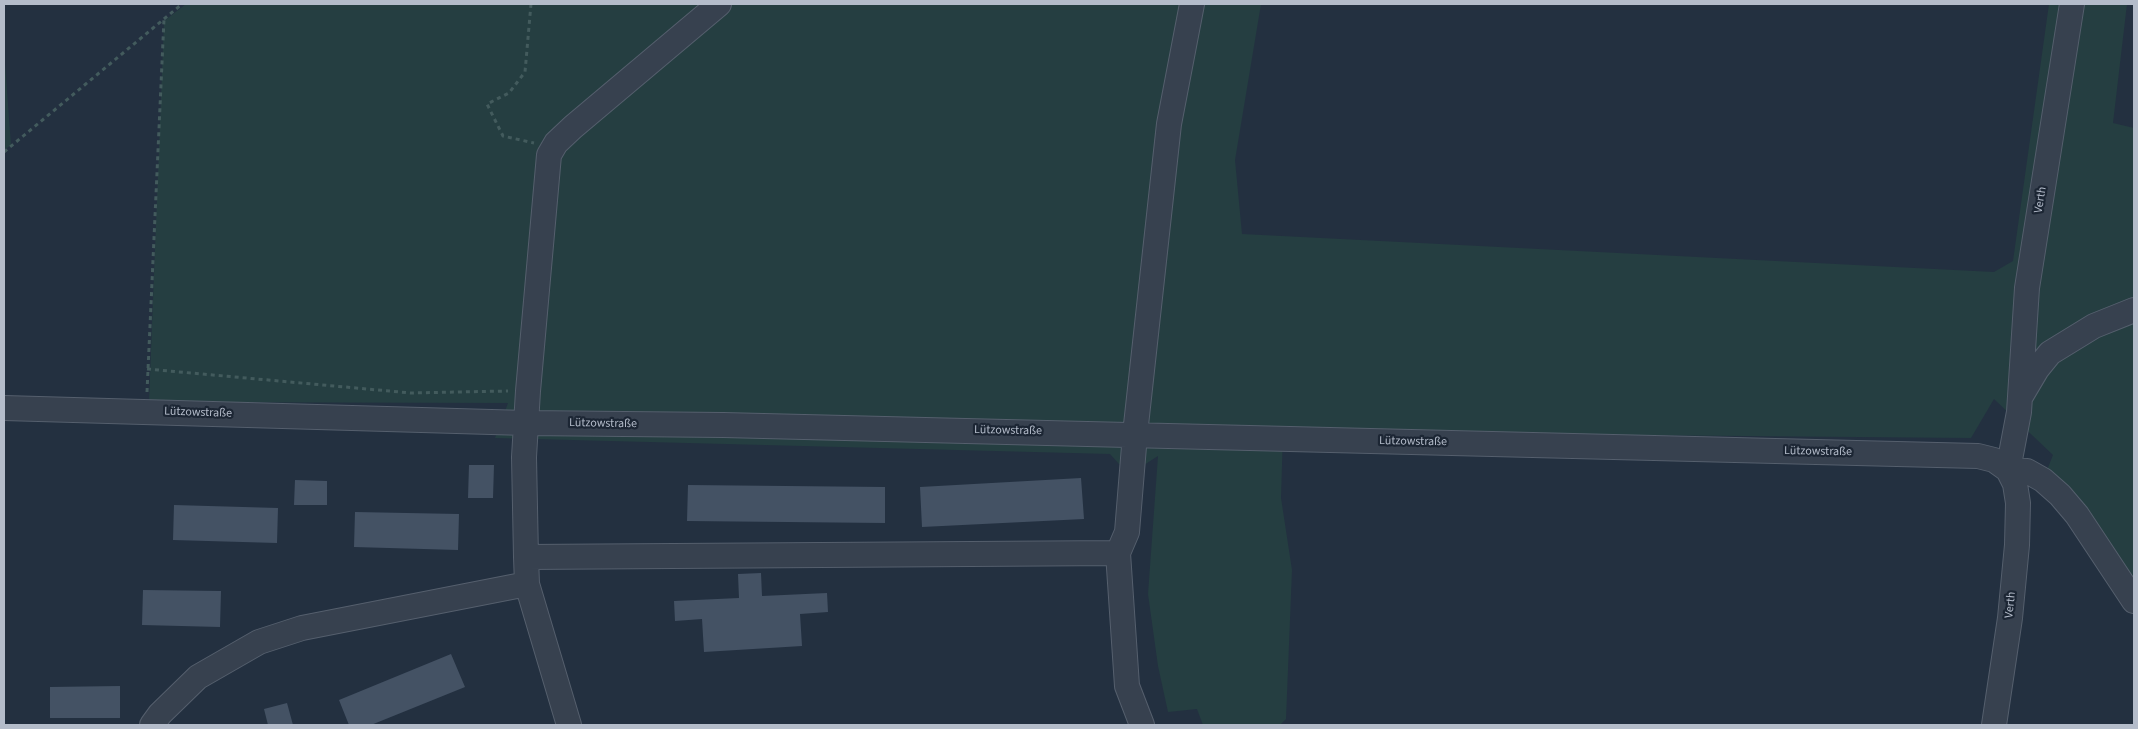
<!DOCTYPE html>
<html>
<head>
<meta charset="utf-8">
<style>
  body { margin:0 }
  #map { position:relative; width:2138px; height:729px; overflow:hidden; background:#233040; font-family:"Source Sans 3",sans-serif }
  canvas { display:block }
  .frame { position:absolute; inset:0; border:5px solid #b4bcca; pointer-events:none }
</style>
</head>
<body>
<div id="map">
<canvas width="2138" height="729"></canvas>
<div class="frame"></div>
</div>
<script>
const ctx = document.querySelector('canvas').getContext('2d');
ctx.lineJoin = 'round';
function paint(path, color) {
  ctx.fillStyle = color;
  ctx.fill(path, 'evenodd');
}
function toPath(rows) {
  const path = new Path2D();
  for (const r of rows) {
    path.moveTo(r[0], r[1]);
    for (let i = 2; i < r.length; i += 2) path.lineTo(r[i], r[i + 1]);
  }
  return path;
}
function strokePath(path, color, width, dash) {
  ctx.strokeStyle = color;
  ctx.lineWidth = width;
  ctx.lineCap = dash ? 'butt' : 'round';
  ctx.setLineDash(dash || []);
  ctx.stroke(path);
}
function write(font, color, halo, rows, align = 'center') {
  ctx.font = font + ' "Source Sans 3",sans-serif';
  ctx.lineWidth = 4.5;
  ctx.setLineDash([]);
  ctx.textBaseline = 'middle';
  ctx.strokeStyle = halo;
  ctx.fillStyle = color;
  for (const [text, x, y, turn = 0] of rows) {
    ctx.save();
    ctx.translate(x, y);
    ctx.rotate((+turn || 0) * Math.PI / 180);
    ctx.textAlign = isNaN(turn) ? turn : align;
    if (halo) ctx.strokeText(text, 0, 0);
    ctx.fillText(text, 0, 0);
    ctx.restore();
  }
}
paint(toPath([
  [186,4,1261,4,1235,160,1242,234,1994,272,2013,261,2049,4,2127,4,2113,123,2134,128,2134,601,2043,480,2053,455,1994,399,1971,438,1283,432,1281,498,1292,570,1286,719,1280,725,1203,725,1197,709,1168,712,1158,666,1148,594,1158,456,1144,465,1132,465,1119,464,1110,454,495,438,508,403,149,402,164,21],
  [4,50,11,145,4,150]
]), '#253e41');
paint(toPath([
  [469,465,494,465,493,498,468,498],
  [1081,478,1084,519,922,527,920,487],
  [295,480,327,481,327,505,294,505],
  [688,485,885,487,885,523,687,521],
  [174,505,278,508,277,543,173,540],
  [355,512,459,514,458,550,354,547],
  [761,573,762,596,827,593,828,612,800,614,802,646,704,652,702,619,675,621,674,601,739,598,738,574],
  [143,590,221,591,220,627,142,625],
  [451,654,465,687,371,725,349,725,339,700],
  [120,686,120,718,50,718,50,687],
  [287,703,293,725,268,725,264,709]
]), '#445264');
const minor = toPath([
  [2021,396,2037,369,2050,353,2094,326,2134,310],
  [4,408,526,423,723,425,1978,456,1994,460,2008,470],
  [2008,470,2027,471,2043,480,2060,495,2077,515,2134,601],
  [526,557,1118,553],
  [152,725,160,714,198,677,259,642,302,628,527,584],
  [569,725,527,584,526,557,524,457,528,391,549,155,556,143,573,127,719,4],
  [1142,725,1127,686,1118,553,1127,532,1135,434,1169,124,1192,4],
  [1994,725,2010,618,2017,545,2018,503,2015,484,2008,470,2019,412,2027,288,2072,4]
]);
strokePath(minor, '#555f6d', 26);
strokePath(toPath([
  [531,4,525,72,509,93,487,104,503,136,534,143],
  [4,152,182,4],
  [147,369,411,393,508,391],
  [147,392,164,19]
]), '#435b5d', 3, [4, 4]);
strokePath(minor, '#37414f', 24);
write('12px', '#b4bcca', '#1c2634', [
  ["Verth",2041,200,-81],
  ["Lützowstraße",198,413,2],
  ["Lützowstraße",603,424,1],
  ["Lützowstraße",1008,431,1],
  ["Lützowstraße",1413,442,1],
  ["Lützowstraße",1818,452,1],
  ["Verth",2011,605,-84]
]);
</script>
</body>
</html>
